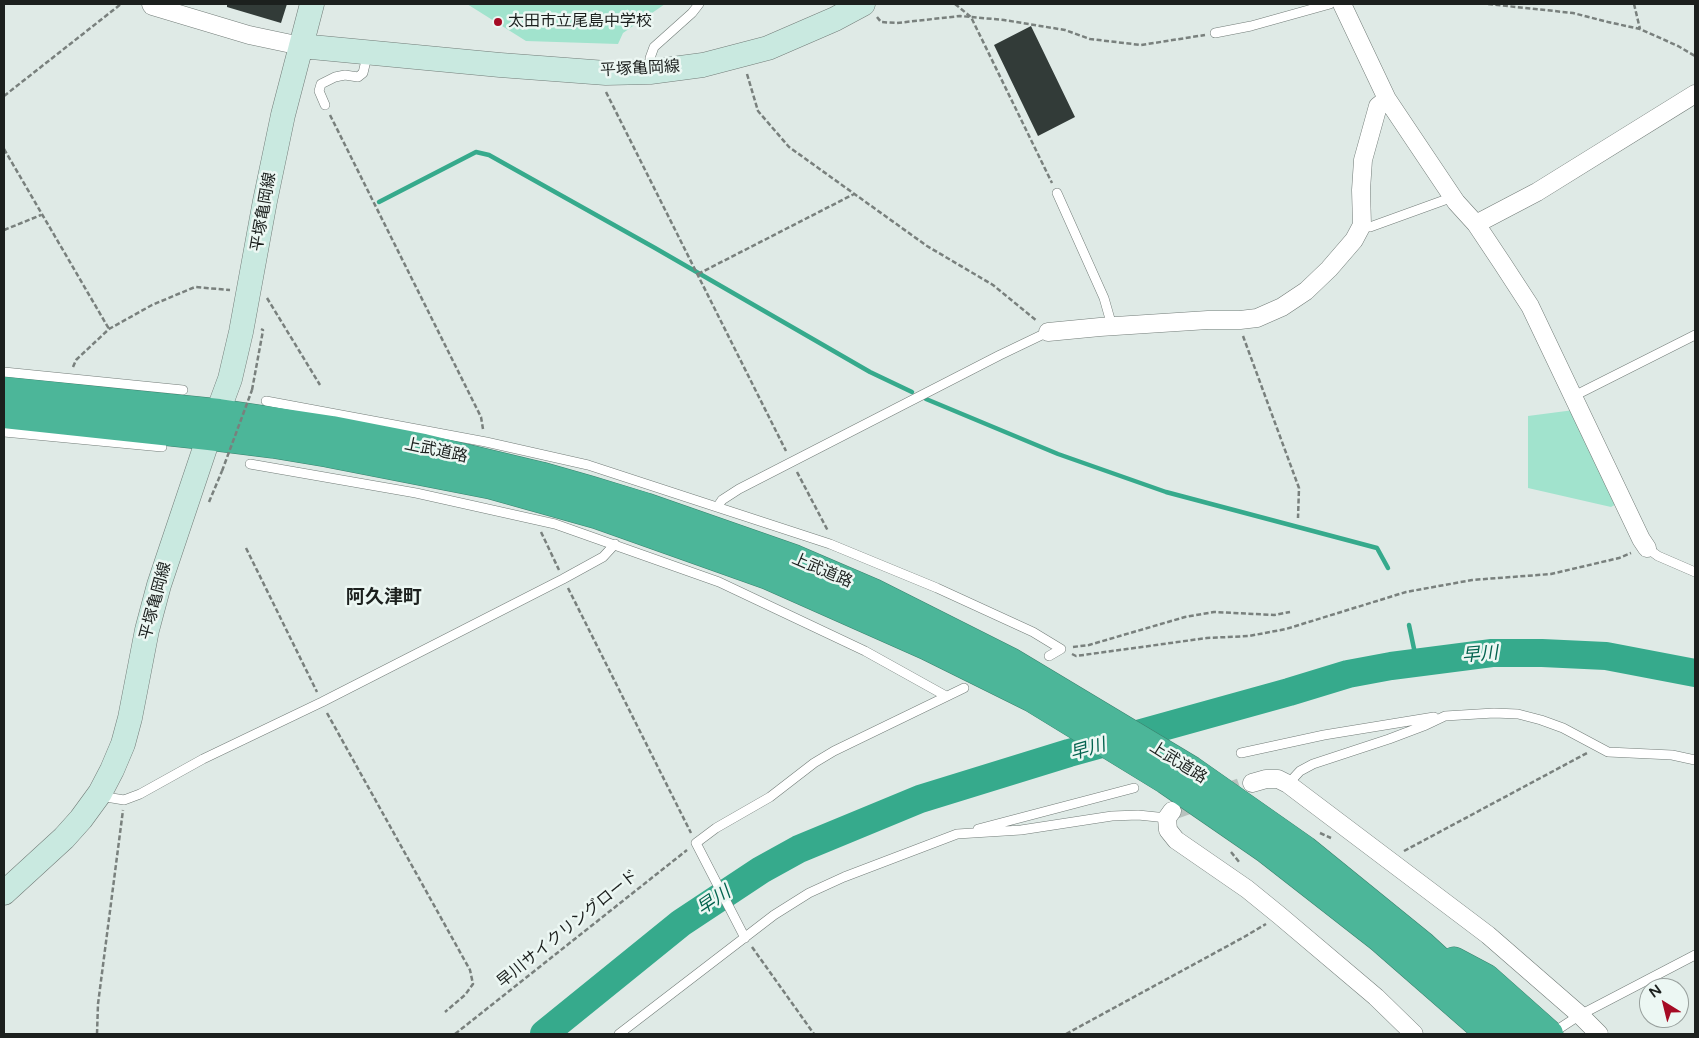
<!DOCTYPE html>
<html>
<head>
<meta charset="utf-8">
<style>
  body { margin:0 }
  #map { position:relative; width:1699px; height:1038px; overflow:hidden; background:#dfeae6; font-family:"Varela Round",sans-serif }
  canvas { display:block }
  .frame { position:absolute; inset:0; border:5px solid #1c201e; pointer-events:none }
  .north { position:absolute; left:1639px; top:978px; width:50px; height:50px; box-sizing:border-box; background:#ecf7f3; border:1px solid #99a19e; border-radius:50%; rotate:324deg; font-size:14px; font-weight:700; line-height:20px; text-align:center; color:#1c201e }
  .north::after { content:''; display:block; margin:auto; width:18px; height:22px; background:#a50b24; clip-path:polygon(50% 0,100% 100%,50% 72%,0 100%) }
</style>
</head>
<body>
<div id="map">
<canvas width="1699" height="1038"></canvas>
<div class="frame"></div>
<div class="north">N</div>
</div>
<script>
const ctx = document.querySelector('canvas').getContext('2d');
ctx.lineJoin = 'round';
function paint(path, color) {
  ctx.fillStyle = color;
  ctx.fill(path, 'evenodd');
}
function toPath(rows) {
  const path = new Path2D();
  for (const r of rows) {
    path.moveTo(r[0], r[1]);
    for (let i = 2; i < r.length; i += 2) path.lineTo(r[i], r[i + 1]);
  }
  return path;
}
function strokePath(path, color, width, dash) {
  ctx.strokeStyle = color;
  ctx.lineWidth = width;
  ctx.lineCap = dash ? 'butt' : 'round';
  ctx.setLineDash(dash || []);
  ctx.stroke(path);
}
function write(font, color, halo, rows, align = 'center') {
  ctx.font = font + ' "Varela Round","Noto Sans JP",sans-serif';
  ctx.lineWidth = 5;
  ctx.setLineDash([]);
  ctx.textBaseline = 'middle';
  ctx.strokeStyle = halo;
  ctx.fillStyle = color;
  for (const [text, x, y, turn = 0] of rows) {
    ctx.save();
    ctx.translate(x, y);
    ctx.rotate((+turn || 0) * Math.PI / 180);
    ctx.textAlign = isNaN(turn) ? turn : align;
    if (halo) ctx.strokeText(text, 0, 0);
    ctx.fillText(text, 0, 0);
    ctx.restore();
  }
}
paint(toPath([
  [467,4,665,4,623,33,618,44,526,41],
  [1574,410,1618,503,1611,507,1528,488,1528,416]
]), '#a1e3cd');
strokePath(toPath([
  [379,202,476,152,489,155,655,248,870,372,912,392],
  [926,399,1058,454,1166,492,1377,548,1388,568],
  [1409,625,1417,663]
]), '#36aa8c', 4.5);
strokePath(toPath([
  [544,1034,681,923,761,870,799,849,920,799,1069,753,1289,692,1348,674,1391,666,1492,653,1542,653,1606,656,1695,673]
]), '#36aa8c', 28);
paint(toPath([
  [227,4,287,4,281,23,227,7],
  [1031,26,1075,117,1038,136,994,45]
]), '#323b38');
strokePath(toPath([
  [1172,811,1252,783]
]), '#b8c2be', 18, [18, 9]);
const lane = toPath([
  [1215,33,1251,26,1330,4],
  [650,71,650,58,654,47,692,13,699,4],
  [325,105,319,91,321,84,335,77,345,75,358,77,363,73,368,52],
  [1057,193,1104,298,1112,326],
  [1362,225,1370,227,1453,197],
  [4,372,183,390],
  [1574,396,1695,335],
  [266,401,486,442,588,465,830,544,937,588,1033,632,1061,649],
  [4,432,162,447],
  [250,464,416,493,555,524,719,582,865,651,946,696],
  [718,506,722,500,739,489,1000,355,1048,332],
  [1647,548,1658,556,1695,572],
  [1049,656,1061,649],
  [1241,753,1324,735,1434,717],
  [1288,784,1300,771,1313,764,1389,739,1426,725,1445,716,1494,713,1518,714,1541,720,1563,728,1608,752,1672,755,1695,760],
  [100,793,106,797,124,800,140,794,203,759,322,702,563,579,603,557,615,544],
  [978,829,1134,788],
  [745,938,696,843,716,828,770,797,814,763,834,751,964,688],
  [1560,1028,1580,1015,1695,955],
  [619,1034,774,915,809,893,844,877,957,834,1021,830,1112,816,1138,815,1167,818]
]);
const street = toPath([
  [151,4,152,6,249,35,301,46],
  [1342,4,1387,99,1456,202,1476,224,1502,263,1530,306,1641,539,1647,548],
  [1476,224,1537,192,1695,94],
  [1048,332,1100,327,1208,320,1240,320,1257,318,1282,307,1306,291,1329,269,1354,240,1362,225,1361,190,1363,160,1378,106,1387,99],
  [1252,783,1266,779,1278,779,1288,784,1488,935,1580,1015,1599,1034],
  [1172,811,1167,818,1168,830,1176,840,1247,889,1279,915,1376,997,1414,1034]
]);
const secondary = toPath([
  [301,46,500,65,606,73,650,72,703,65,768,48,835,19,863,4],
  [4,893,64,838,81,819,100,793,112,770,123,744,130,718,147,630,159,585,209,436,230,379,241,332,265,201,283,115,312,4]
]);
const highway = toPath([
  [4,391,219,413,332,430,424,448,541,476,590,490,646,507,795,559,872,592,1011,662,1191,770,1305,850,1422,945,1519,1034],
  [4,414,209,436,273,444,327,453,491,485,598,515,767,575,927,646,1032,698,1166,780,1266,849,1380,938,1490,1034],
  [1454,961,1486,978,1549,1034]
]);
strokePath(lane, '#727c78', 10);
strokePath(street, '#727c78', 19);
strokePath(secondary, '#727c78', 25);
strokePath(highway, '#3b826e', 29);
strokePath(toPath([
  [955,4,971,17,1052,183],
  [1488,4,1573,13,1608,22,1640,29,1678,46,1695,56],
  [1634,4,1640,29],
  [877,17,881,22,897,23,960,16,1004,20,1065,30,1090,39,1141,45,1205,35],
  [747,74,758,111,789,147,927,246,993,285,1037,321],
  [606,92,786,451],
  [4,96,121,4],
  [330,115,481,417,483,429],
  [4,149,109,329],
  [4,230,41,215],
  [698,274,854,194],
  [267,298,320,385],
  [1243,336,1299,488,1298,518],
  [73,367,76,360,109,329,152,305,195,287,230,290],
  [252,390,262,336,263,330,261,329],
  [797,472,828,531],
  [209,502,222,471],
  [541,532,559,570],
  [246,548,317,692],
  [568,588,691,833],
  [1073,647,1089,645,1185,617,1214,612,1274,615,1290,612],
  [1072,654,1076,656,1207,638,1249,636,1286,629,1406,592,1472,580,1551,574,1619,558,1631,553],
  [327,713,470,970,473,984,465,995,445,1012],
  [1320,833,1331,838],
  [1404,851,1587,753],
  [1231,852,1240,863],
  [752,947,814,1034],
  [97,1034,98,1004,123,810],
  [455,1034,687,850],
  [1066,1034,1244,937,1266,924]
]), '#79807d', 2.5, [5, 2.5]);
strokePath(lane, '#fff', 9);
strokePath(street, '#fff', 18);
strokePath(secondary, '#c9e9e0', 24);
strokePath(highway, '#4cb699', 28);
strokePath(toPath([
  [222,471,252,390]
]), '#79807d', 2.5, [5, 2.5]);
for (const [x, y, r, color] of [
  [498,22,5,"#a50b24"]
]) {
  const dot = new Path2D();
  dot.arc(x, y, r, 0, 2 * Math.PI);
  ctx.fillStyle = color;
  ctx.fill(dot);
  strokePath(dot, '#ecf7f3', 2);
}
write('16px', '#1c201e', '#ecf7f3', [
  ["太田市立尾島中学校",508,22]
], 'left');
write('16px', '#1c201e', '#ecf7f3', [
  ["平塚亀岡線",640,69,-3],
  ["平塚亀岡線",264,212,-80],
  ["上武道路",436,451,12],
  ["上武道路",822,571,23],
  ["平塚亀岡線",156,601,-75],
  ["上武道路",1178,763,32],
  ["早川サイクリングロード",568,929,-39]
]);
write('italic 18px', '#03634f', '#ecf7f3', [
  ["早川",1480,655,-5],
  ["早川",1088,750,-16],
  ["早川",714,901,-34]
]);
write('bold 19px', '#1c201e', '#ecf7f3', [
  ["阿久津町",384,598]
]);
</script>
</body>
</html>
